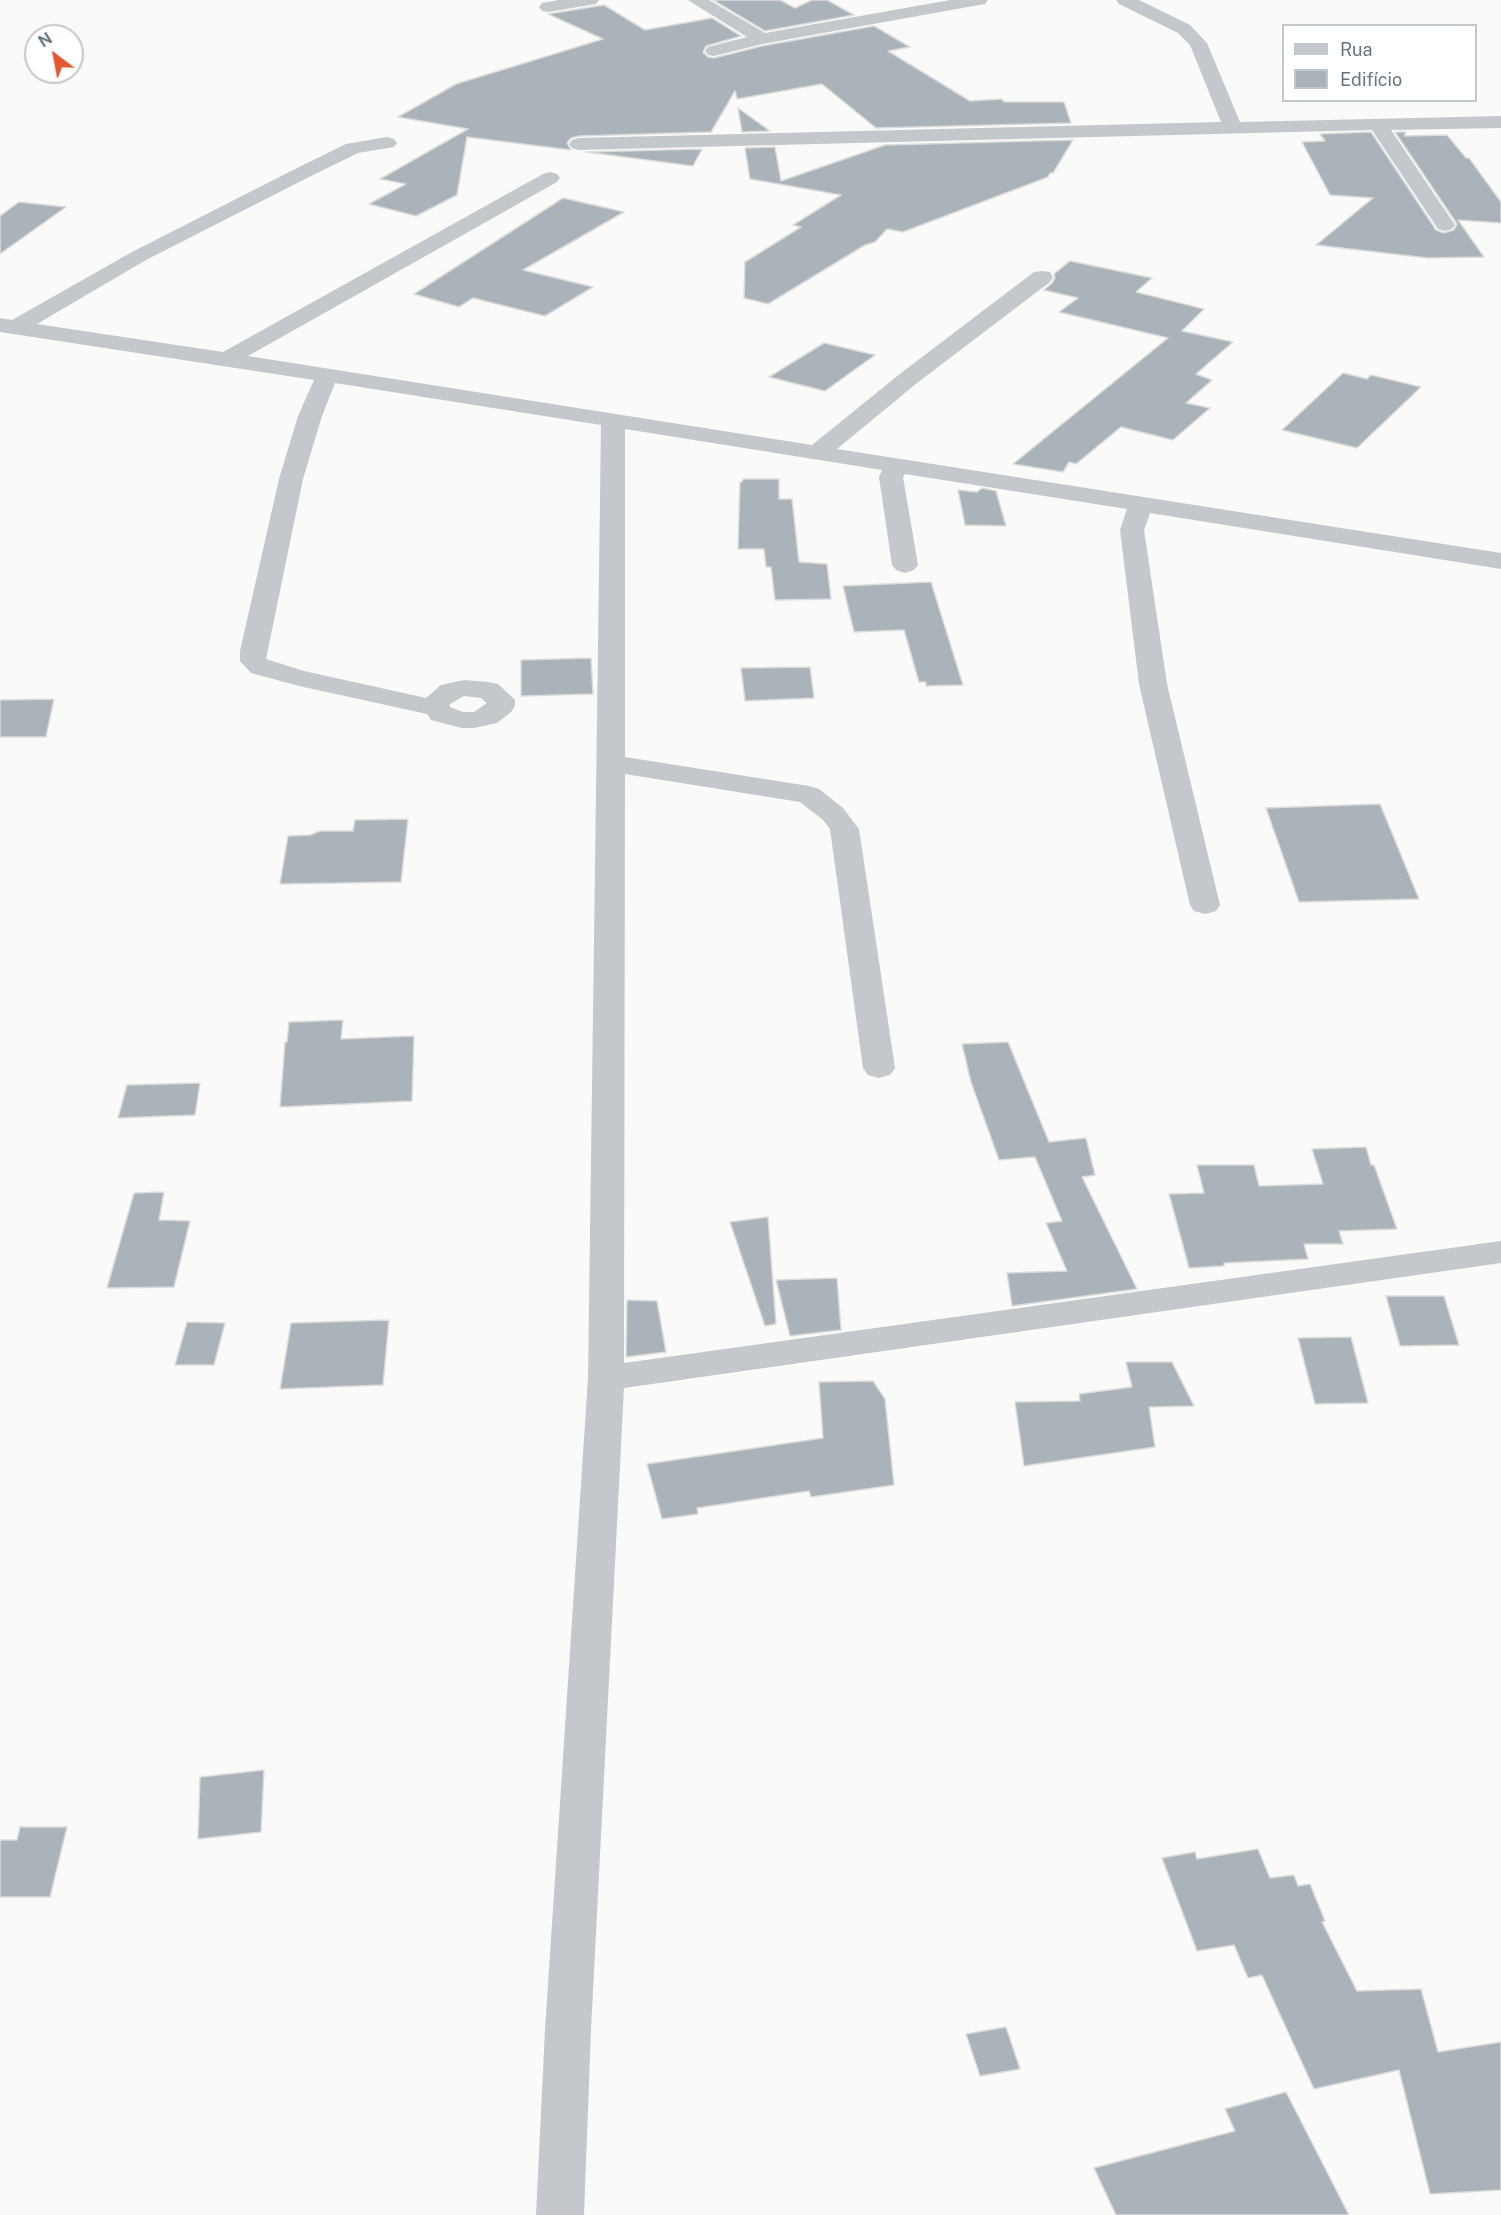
<!DOCTYPE html>
<html>
<head>
<meta charset="utf-8">
<style>
  body { margin:0 }
  #map { position:relative; width:1501px; height:2215px; overflow:hidden; background:#fafaf8; font-family:"Public Sans",sans-serif }
  canvas { display:block }
  .legend { position:absolute; left:1282px; top:24px; width:195px; height:78px; box-sizing:border-box; background:#fff; border:2px solid #c1c8cd; margin:0; padding:8px 10px; list-style:none; font-size:18px; color:#657683 }
  .legend li { display:flex; align-items:center; gap:12px; height:30px }
  .legend b { width:30px; border:2px solid #c1c8cd }
  .north { position:absolute; left:24px; top:24px; width:60px; height:60px; box-sizing:border-box; background:#fff; border:2px solid #c1c8cd; border-radius:50%; rotate:328deg; font-size:16px; font-weight:700; line-height:24px; text-align:center; color:#657683 }
  .north::after { content:''; display:block; margin:auto; width:21px; height:27px; background:#e4572e; clip-path:polygon(50% 0,100% 100%,50% 72%,0 100%) }
</style>
</head>
<body>
<div id="map">
<canvas width="1501" height="2215"></canvas>
<ul class="legend">
<li><b style="height:8px;background:#c3c8cc"></b>Rua</li>
<li><b style="height:16px;background:#aab3b9"></b>Edifício</li>
</ul>
<div class="north">N</div>
</div>
<script>
const ctx = document.querySelector('canvas').getContext('2d');
ctx.lineJoin = 'round';
function paint(path, color) {
  ctx.fillStyle = color;
  ctx.fill(path, 'evenodd');
}
function toPath(rows) {
  const path = new Path2D();
  for (const r of rows) {
    path.moveTo(r[0], r[1]);
    for (let i = 2; i < r.length; i += 2) path.lineTo(r[i], r[i + 1]);
  }
  return path;
}
function strokePath(path, color, width, dash) {
  ctx.strokeStyle = color;
  ctx.lineWidth = width;
  ctx.lineCap = dash ? 'butt' : 'round';
  ctx.setLineDash(dash || []);
  ctx.stroke(path);
}
const building = toPath([
  [713,0,780,0,795,8,812,0,827,0,854,15,765,31,713,0],
  [604,5,645,30,712,18,741,36,706,46,703,52,708,57,714,58,762,46,874,26,910,47,888,51,970,101,1002,99,1004,102,1064,102,1071,123,876,128,822,84,737,99,735,91,711,132,579,136,571,138,567,143,571,150,467,137,457,195,416,216,369,204,406,184,380,179,468,129,398,117,456,84,603,39,548,14,604,5],
  [738,108,770,131,742,132,738,108],
  [1371,132,1436,230,1444,233,1454,230,1457,224,1395,132,1406,132,1404,136,1447,135,1466,158,1469,158,1501,202,1501,223,1458,220,1484,257,1428,258,1316,245,1373,198,1330,195,1302,142,1325,141,1320,134,1371,132],
  [1073,140,1053,173,1050,173,1048,177,903,232,887,229,875,242,865,245,768,304,744,298,745,262,801,227,793,225,841,195,750,179,745,148,775,147,781,181,885,145,1073,140],
  [702,149,693,166,586,152,702,149],
  [563,198,624,212,523,270,593,287,545,316,473,298,459,307,414,294,563,198],
  [19,202,66,207,0,254,0,216,19,202],
  [1070,261,1152,278,1136,292,1204,309,1182,331,1233,342,1196,374,1212,380,1186,403,1210,408,1173,440,1121,427,1076,464,1069,462,1063,472,1013,464,1168,338,1059,312,1078,298,1044,290,1052,283,1055,278,1054,274,1070,261],
  [824,343,875,355,825,391,769,377,824,343],
  [1343,373,1367,379,1371,375,1421,387,1357,448,1282,430,1343,373],
  [743,479,779,479,779,499,792,499,799,562,827,564,831,599,775,600,771,567,766,567,764,549,738,549,740,482,742,482,743,479],
  [982,488,996,491,1006,526,965,525,958,490,977,492,982,488],
  [931,582,963,685,926,686,926,682,919,682,904,630,854,632,843,586,931,582],
  [591,658,593,694,521,696,521,660,591,658],
  [810,667,814,698,745,701,741,668,810,667],
  [54,699,46,737,0,737,0,700,54,699],
  [1380,804,1419,899,1299,902,1266,808,1380,804],
  [408,819,401,882,280,884,288,836,310,835,320,831,353,831,355,820,408,819],
  [343,1020,341,1039,414,1036,412,1101,280,1107,285,1042,287,1042,289,1022,343,1020],
  [1008,1042,1049,1142,1086,1138,1095,1175,1082,1177,1137,1289,1012,1306,1007,1273,1067,1271,1046,1223,1062,1221,1035,1157,999,1160,971,1082,962,1044,1008,1042],
  [200,1083,195,1115,118,1118,127,1085,200,1083],
  [1366,1147,1371,1165,1374,1165,1397,1229,1339,1231,1343,1244,1304,1244,1308,1259,1224,1263,1224,1266,1189,1268,1169,1194,1204,1193,1197,1165,1254,1165,1259,1186,1323,1184,1312,1149,1366,1147],
  [164,1192,159,1220,190,1221,174,1287,107,1288,134,1193,164,1192],
  [768,1217,776,1324,765,1326,730,1222,768,1217],
  [837,1278,841,1330,790,1336,776,1280,837,1278],
  [1386,1296,1444,1296,1459,1345,1400,1346,1386,1296],
  [627,1300,657,1301,666,1352,626,1357,627,1300],
  [389,1320,383,1385,280,1389,291,1323,389,1320],
  [187,1322,225,1323,214,1365,175,1365,187,1322],
  [1351,1337,1368,1403,1315,1404,1298,1338,1351,1337],
  [1126,1362,1172,1362,1194,1406,1149,1407,1155,1447,1024,1466,1015,1402,1080,1401,1079,1394,1132,1387,1126,1362],
  [873,1381,885,1399,894,1485,811,1497,809,1491,697,1508,698,1514,662,1519,647,1464,823,1438,819,1382,873,1381],
  [264,1770,261,1832,198,1839,200,1777,264,1770],
  [20,1827,67,1827,50,1897,0,1897,0,1840,17,1840,20,1827],
  [1258,1849,1270,1878,1294,1875,1298,1886,1310,1884,1325,1921,1322,1922,1357,1991,1421,1989,1438,2052,1501,2042,1501,2190,1430,2194,1399,2070,1314,2089,1262,1975,1248,1978,1234,1945,1197,1951,1162,1858,1195,1852,1197,1859,1258,1849],
  [1006,2027,1020,2069,980,2076,966,2034,1006,2027],
  [1286,2092,1349,2215,1116,2215,1094,2168,1235,2131,1225,2109,1286,2092]
]);
paint(building, '#aab3b9');
strokePath(building, '#dcdcda', 1.5);
paint(toPath([
  [559,0,599,0,596,4,548,12,542,11,539,7,542,3,559,0],
  [688,0,709,0,765,33,950,0,988,0,985,4,979,5,762,44,714,56,708,55,705,51,708,47,747,37,688,0],
  [1116,0,1139,0,1190,25,1207,43,1240,122,1501,116,1501,128,1391,130,1455,225,1452,229,1445,231,1438,229,1372,130,579,150,572,148,569,144,572,140,579,138,1221,122,1190,45,1178,33,1119,4,1116,0],
  [387,137,394,139,397,143,394,147,358,153,309,177,146,260,37,324,223,352,543,174,550,172,557,174,560,178,557,182,248,356,812,445,901,373,1034,272,1042,271,1050,272,1053,277,1050,282,917,383,837,449,1501,553,1501,569,1150,513,1144,530,1167,684,1220,905,1216,911,1205,914,1194,911,1190,905,1139,684,1120,530,1127,509,905,474,903,477,918,565,914,570,905,573,896,570,892,565,879,477,882,470,625,429,625,757,809,786,819,789,843,808,859,829,895,1068,890,1075,879,1078,868,1075,863,1068,830,829,823,820,800,802,625,774,624,1363,1501,1241,1501,1263,624,1388,591,2030,584,2215,536,2215,545,2030,588,1378,601,425,335,383,322,416,303,479,266,659,304,671,426,698,441,685,464,680,488,682,498,684,515,700,515,706,511,712,497,723,474,728,462,728,431,720,427,714,299,686,251,673,240,661,240,651,279,479,298,416,314,380,0,332,0,318,12,320,132,252,295,169,346,144,387,137],
  [464,696,481,698,487,703,474,712,463,712,450,707,450,704,464,696]
]), '#c3c8cc');
</script>
</body>
</html>
